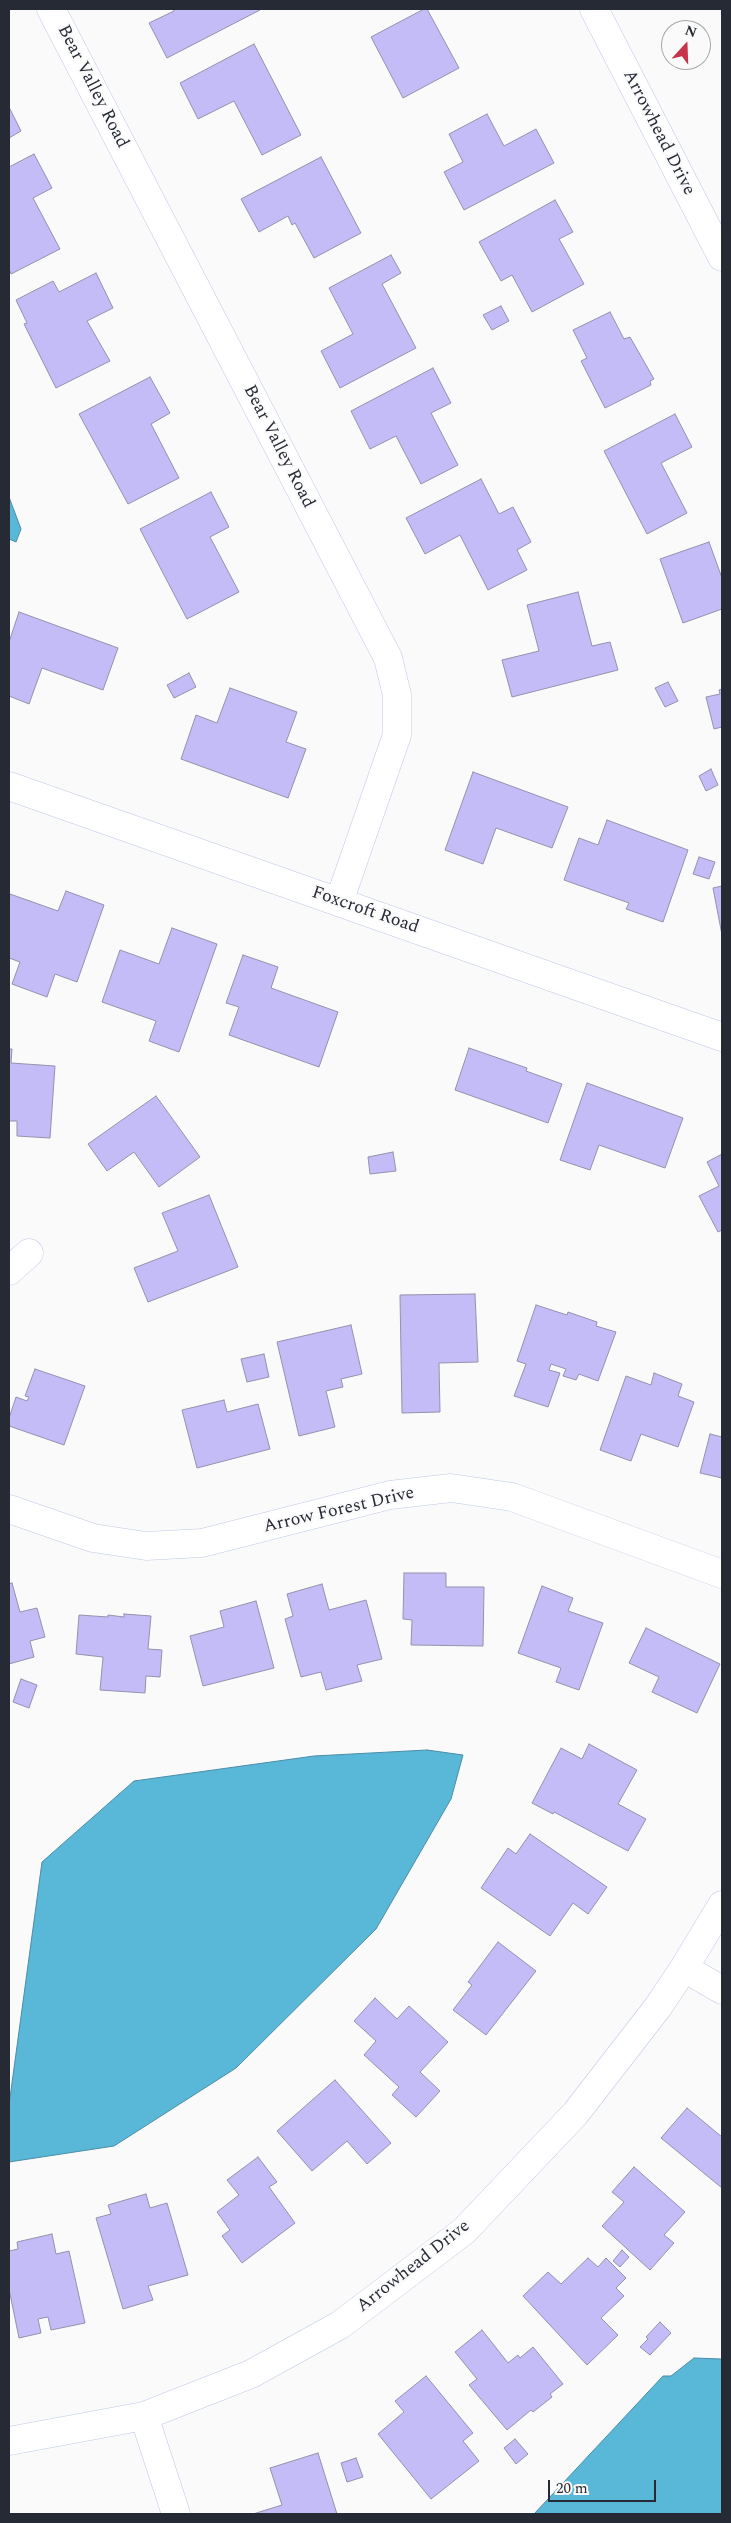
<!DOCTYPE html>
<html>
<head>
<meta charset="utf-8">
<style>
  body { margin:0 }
  #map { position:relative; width:731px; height:2523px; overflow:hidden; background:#fafafa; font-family:Spectral,serif }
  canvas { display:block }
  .frame { position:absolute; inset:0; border:10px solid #262a34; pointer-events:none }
  .north { position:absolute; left:661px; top:20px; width:50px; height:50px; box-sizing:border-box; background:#fafafa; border:1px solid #a5a7ab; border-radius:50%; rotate:20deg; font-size:14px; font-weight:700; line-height:20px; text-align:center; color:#262a34 }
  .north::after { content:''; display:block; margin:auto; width:18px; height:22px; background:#c53449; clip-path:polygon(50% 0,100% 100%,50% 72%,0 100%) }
  .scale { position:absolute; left:548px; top:2480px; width:108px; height:22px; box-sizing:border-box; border:2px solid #262a34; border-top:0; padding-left:6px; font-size:15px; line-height:18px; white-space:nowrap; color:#262a34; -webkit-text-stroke:4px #fafafa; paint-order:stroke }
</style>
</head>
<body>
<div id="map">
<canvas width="731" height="2523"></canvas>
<div class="frame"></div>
<div class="north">N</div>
<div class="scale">20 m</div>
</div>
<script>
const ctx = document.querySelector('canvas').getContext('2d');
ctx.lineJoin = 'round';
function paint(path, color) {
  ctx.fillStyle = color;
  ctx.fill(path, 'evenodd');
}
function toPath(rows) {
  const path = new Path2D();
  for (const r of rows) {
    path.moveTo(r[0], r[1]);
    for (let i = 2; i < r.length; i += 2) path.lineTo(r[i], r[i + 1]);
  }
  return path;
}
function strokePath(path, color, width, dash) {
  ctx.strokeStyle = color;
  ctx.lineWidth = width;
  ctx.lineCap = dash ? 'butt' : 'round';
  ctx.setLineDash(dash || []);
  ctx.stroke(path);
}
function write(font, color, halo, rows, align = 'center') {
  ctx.font = font + ' Spectral,serif';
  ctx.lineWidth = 4.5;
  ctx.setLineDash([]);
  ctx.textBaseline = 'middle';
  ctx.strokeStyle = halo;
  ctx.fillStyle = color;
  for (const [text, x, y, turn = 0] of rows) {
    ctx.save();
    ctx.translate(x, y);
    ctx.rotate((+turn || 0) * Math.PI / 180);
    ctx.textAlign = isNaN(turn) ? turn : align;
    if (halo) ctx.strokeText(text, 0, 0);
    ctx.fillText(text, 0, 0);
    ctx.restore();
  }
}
const water = toPath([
  [9,497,21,529,16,542,9,539,9,497],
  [427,1750,463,1755,451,1799,376,1929,236,2068,114,2146,9,2162,9,2105,42,1862,134,1781,314,1756,427,1750],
  [694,2358,722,2359,722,2514,534,2514,663,2376,671,2376,694,2358]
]);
paint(water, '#59b7d8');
strokePath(water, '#4a8da7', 1);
const building = toPath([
  [173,9,259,9,260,10,167,58,149,23,174,11,173,9],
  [424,9,427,9,459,68,403,98,371,37,424,9],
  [254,44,301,135,262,155,234,101,198,119,180,83,254,44],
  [9,107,21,131,9,138,9,107],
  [487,114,504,146,536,129,554,163,464,210,444,172,463,162,449,134,487,114],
  [34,154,52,188,33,198,60,249,11,274,9,269,9,167,34,154],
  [321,157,361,233,314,258,295,223,292,225,288,216,259,232,241,199,321,157],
  [555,200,573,232,559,239,584,284,532,312,512,275,501,281,479,242,555,200],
  [391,255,401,273,382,284,416,348,340,388,321,351,353,334,329,288,391,255],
  [96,273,113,308,87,321,110,361,56,388,24,324,27,323,16,300,53,281,59,292,96,273],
  [501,306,509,321,492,330,483,315,501,306],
  [610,312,624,339,630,337,654,379,650,381,651,385,605,408,581,361,587,358,573,330,610,312],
  [433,368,451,403,431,413,458,465,421,484,396,436,370,449,351,411,433,368],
  [150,377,170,413,151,424,179,478,128,504,79,414,150,377],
  [675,414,692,447,661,463,687,513,647,534,604,451,675,414],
  [481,479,499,514,513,507,531,542,517,550,527,570,488,590,460,535,425,554,406,518,481,479],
  [211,492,229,527,210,537,239,592,187,619,140,529,211,492],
  [709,542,722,578,722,609,683,623,660,559,709,542],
  [578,592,592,646,610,642,618,670,512,697,502,660,539,651,527,605,578,592],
  [19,612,118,648,103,690,42,668,29,704,9,696,9,642,19,612],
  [189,673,196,687,174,698,167,685,189,673],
  [668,682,678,701,665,707,655,688,668,682],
  [230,688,297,712,286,742,306,749,288,798,181,759,196,715,217,723,230,688],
  [722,689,722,727,714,729,706,697,720,694,719,690,722,689],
  [711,769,718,785,706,791,699,776,711,769],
  [473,772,568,807,552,848,496,828,483,864,445,850,473,772],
  [607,820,688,850,663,922,626,909,629,903,564,880,579,838,598,845,607,820],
  [699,857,715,862,709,879,693,874,699,857],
  [722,886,722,935,713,888,722,886],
  [66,891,104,905,77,982,55,974,47,997,12,984,20,962,9,958,9,898,10,894,58,911,66,891],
  [172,928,217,944,179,1052,149,1041,156,1021,102,1002,120,950,159,964,172,928],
  [243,955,278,967,271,988,338,1012,319,1067,229,1035,239,1007,226,1003,243,955],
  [469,1048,527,1068,526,1071,562,1084,548,1123,455,1090,469,1048],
  [9,1049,12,1049,11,1063,55,1066,50,1138,17,1136,17,1121,9,1121,9,1049],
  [587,1083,683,1118,665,1168,599,1145,590,1170,560,1160,587,1083],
  [156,1096,200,1157,159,1187,134,1152,107,1171,88,1144,156,1096],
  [393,1152,396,1171,370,1174,368,1157,393,1152],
  [722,1154,722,1230,718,1232,699,1196,719,1186,707,1162,722,1154],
  [209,1195,238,1267,148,1302,134,1268,178,1251,162,1213,209,1195],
  [475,1294,478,1362,439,1363,440,1412,402,1413,400,1295,475,1294],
  [536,1305,567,1315,568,1312,597,1322,596,1326,616,1332,598,1381,579,1374,576,1380,563,1376,566,1369,551,1364,549,1370,560,1373,548,1407,514,1396,526,1364,517,1361,536,1305],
  [351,1325,362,1374,341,1379,343,1387,326,1391,335,1427,299,1436,277,1342,351,1325],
  [264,1354,269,1377,247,1382,241,1359,264,1354],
  [35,1369,85,1386,64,1445,9,1426,9,1418,16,1397,27,1401,29,1397,25,1396,35,1369],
  [654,1373,682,1384,678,1396,694,1402,678,1447,641,1434,631,1461,600,1450,626,1376,651,1385,654,1373],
  [224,1400,227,1412,258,1404,270,1449,197,1468,182,1410,224,1400],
  [710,1434,722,1437,722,1478,700,1473,710,1434],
  [404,1573,446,1573,446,1587,484,1587,483,1646,411,1645,412,1620,403,1619,404,1573],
  [12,1583,20,1612,37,1608,45,1637,30,1641,34,1657,9,1664,9,1584,12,1583],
  [322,1584,329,1610,366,1600,382,1659,357,1665,362,1681,326,1690,321,1672,301,1677,285,1619,293,1616,287,1594,322,1584],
  [542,1586,573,1598,568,1611,603,1623,579,1690,556,1682,561,1668,518,1653,542,1586],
  [256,1601,274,1668,203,1686,190,1636,224,1627,220,1611,256,1601],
  [124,1614,151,1616,148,1649,162,1650,160,1677,146,1676,145,1693,100,1690,103,1657,76,1654,79,1615,108,1617,108,1615,124,1617,124,1614],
  [646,1628,720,1664,697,1713,652,1692,659,1677,629,1663,646,1628],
  [21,1679,37,1685,29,1708,13,1702,21,1679],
  [589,1744,637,1770,618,1804,646,1819,628,1851,554,1812,553,1814,532,1803,561,1748,582,1759,589,1744],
  [530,1834,607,1887,588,1914,573,1903,550,1936,481,1888,508,1848,516,1854,530,1834],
  [498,1942,536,1971,486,2035,453,2010,472,1985,468,1982,498,1942],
  [375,1998,397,2019,409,2006,448,2042,420,2072,440,2091,416,2117,392,2095,399,2087,364,2055,376,2041,354,2021,375,1998],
  [335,2080,391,2143,367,2164,347,2141,312,2171,277,2131,335,2080],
  [687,2108,722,2137,722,2188,661,2138,687,2108],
  [258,2157,277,2182,269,2187,295,2223,242,2263,222,2236,230,2230,217,2212,239,2195,227,2180,258,2157],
  [634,2167,685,2212,664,2235,674,2243,650,2270,602,2226,624,2202,612,2192,634,2167],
  [146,2194,150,2208,167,2203,188,2275,148,2286,153,2300,123,2309,96,2218,111,2214,108,2205,146,2194],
  [52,2234,56,2254,69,2251,85,2323,51,2330,48,2317,38,2319,41,2333,19,2338,9,2289,9,2251,18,2249,17,2242,52,2234],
  [622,2250,629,2257,620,2267,613,2261,622,2250],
  [588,2258,598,2267,606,2258,626,2278,616,2288,624,2296,601,2318,618,2335,587,2365,523,2296,548,2272,561,2284,588,2258],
  [660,2322,671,2333,650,2355,640,2347,648,2339,646,2337,660,2322],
  [482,2330,508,2363,518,2355,520,2358,533,2347,563,2384,550,2394,552,2397,533,2412,531,2410,507,2430,469,2385,477,2379,455,2352,482,2330],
  [426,2376,473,2433,463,2441,479,2461,431,2499,378,2434,404,2412,395,2401,426,2376],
  [515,2439,528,2454,516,2464,504,2448,515,2439],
  [318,2453,337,2514,253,2514,282,2505,270,2468,318,2453],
  [356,2458,363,2477,347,2482,341,2463,356,2458]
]);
paint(building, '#c3bcf6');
strokePath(building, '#9491ad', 1);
const minor = toPath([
  [51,9,388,658,397,695,397,735,339,902],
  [594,9,722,257],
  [9,786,722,1037],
  [9,1271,29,1253],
  [9,1509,93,1538,146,1546,202,1543,390,1495,451,1488,512,1497,722,1574],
  [684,1968,722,1990],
  [144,2416,176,2514],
  [9,2441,144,2416,251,2374,340,2325,464,2231,575,2114,658,2007,684,1968,722,1905]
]);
strokePath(minor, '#bdc9e4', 29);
strokePath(minor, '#fff', 28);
write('18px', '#262a34', '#fafafa', [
  ["Bear Valley Road",92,87,63],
  ["Arrowhead Drive",658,133,63],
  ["Bear Valley Road",278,447,63],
  ["Foxcroft Road",365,911,19],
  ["Arrow Forest Drive",339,1511,-13],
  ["Arrowhead Drive",414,2267,-38]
]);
</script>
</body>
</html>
